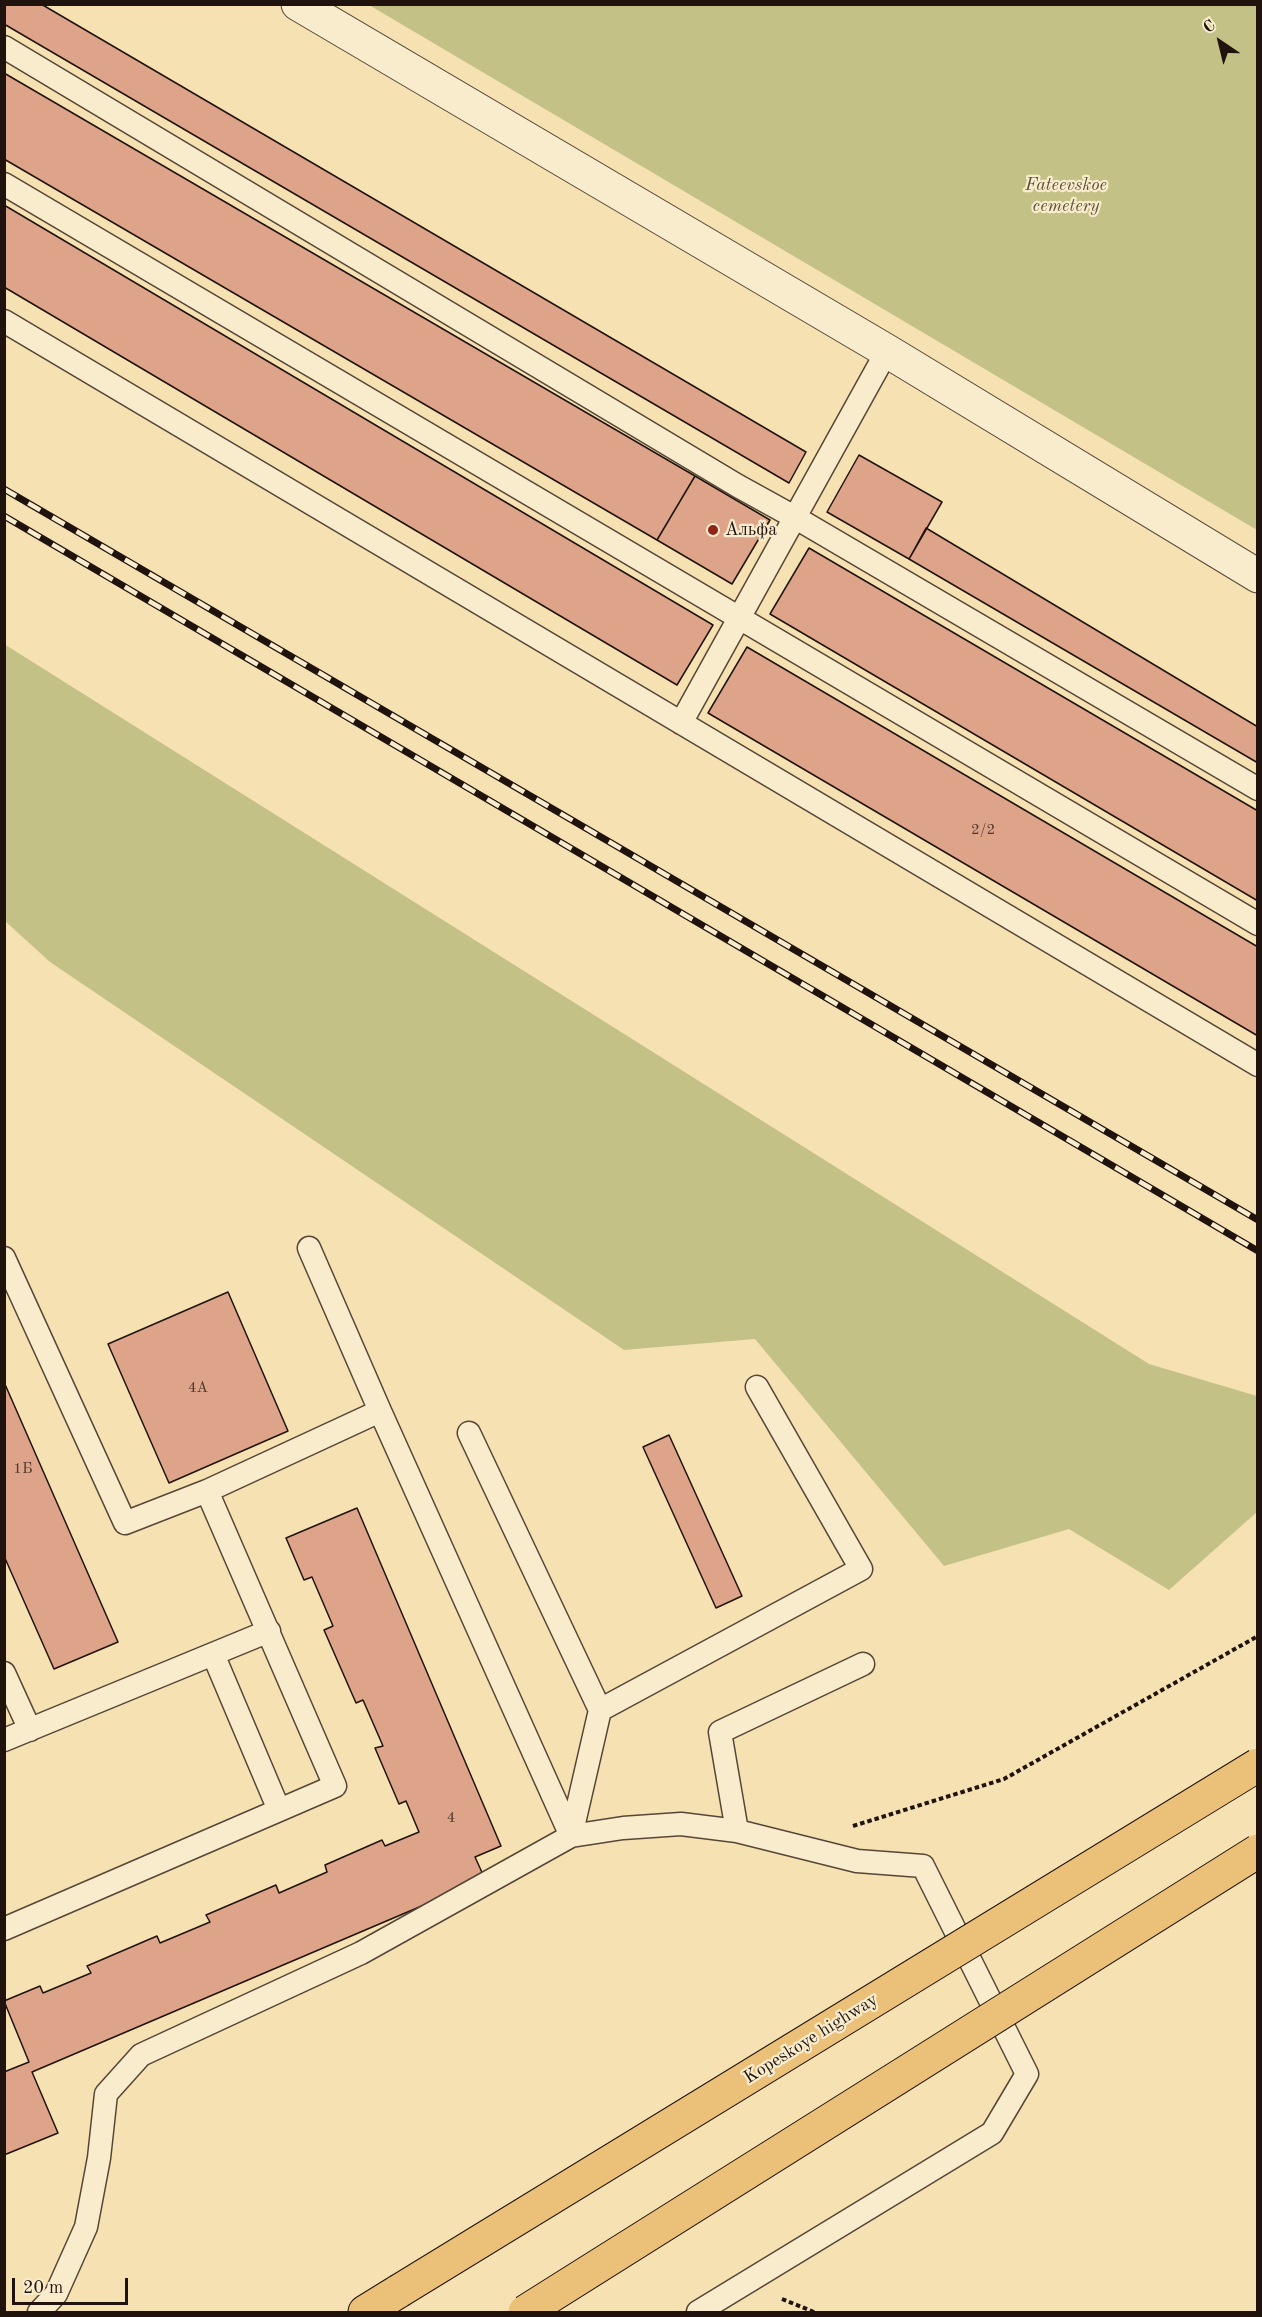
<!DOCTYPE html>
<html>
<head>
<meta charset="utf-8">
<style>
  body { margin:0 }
  #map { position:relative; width:1262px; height:2317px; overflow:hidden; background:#f6e1b2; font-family:"Old Standard TT",serif }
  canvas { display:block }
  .frame { position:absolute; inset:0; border:6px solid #20130e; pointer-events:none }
  .north { position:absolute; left:1190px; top:12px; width:60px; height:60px; -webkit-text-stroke:4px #f9eccd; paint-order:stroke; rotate:325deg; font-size:16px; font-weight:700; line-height:24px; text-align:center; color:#20130e }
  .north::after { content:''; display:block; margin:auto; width:21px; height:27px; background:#20130e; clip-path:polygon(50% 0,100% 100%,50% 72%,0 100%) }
  .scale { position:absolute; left:12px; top:2278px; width:116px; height:27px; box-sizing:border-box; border:3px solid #20130e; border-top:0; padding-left:8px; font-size:18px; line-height:21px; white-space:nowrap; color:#20130e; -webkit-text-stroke:4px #f9eccd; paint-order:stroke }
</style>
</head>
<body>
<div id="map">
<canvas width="1262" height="2317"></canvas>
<div class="frame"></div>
<div class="north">С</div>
<div class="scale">20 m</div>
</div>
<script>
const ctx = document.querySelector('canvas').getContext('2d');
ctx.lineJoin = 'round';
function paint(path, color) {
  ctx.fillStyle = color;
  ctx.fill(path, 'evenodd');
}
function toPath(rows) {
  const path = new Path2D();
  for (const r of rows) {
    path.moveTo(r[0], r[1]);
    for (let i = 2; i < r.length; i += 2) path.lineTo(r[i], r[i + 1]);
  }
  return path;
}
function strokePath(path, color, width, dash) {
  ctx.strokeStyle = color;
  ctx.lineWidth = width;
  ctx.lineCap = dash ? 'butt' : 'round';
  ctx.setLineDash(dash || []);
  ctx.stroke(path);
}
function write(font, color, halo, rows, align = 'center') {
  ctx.font = font + ' "Old Standard TT",serif';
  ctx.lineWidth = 4.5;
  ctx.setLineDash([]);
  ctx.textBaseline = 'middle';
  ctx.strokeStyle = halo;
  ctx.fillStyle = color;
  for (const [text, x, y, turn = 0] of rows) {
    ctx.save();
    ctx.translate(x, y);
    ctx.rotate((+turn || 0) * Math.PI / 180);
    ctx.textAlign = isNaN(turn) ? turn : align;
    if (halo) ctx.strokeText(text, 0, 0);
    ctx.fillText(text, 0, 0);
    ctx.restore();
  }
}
paint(toPath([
  [369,5,1257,5,1257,530],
  [4,644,1149,1364,1257,1396,1257,1512,1169,1590,1069,1529,944,1566,755,1339,624,1350,50,962,5,921]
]), '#c4c187');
const building = toPath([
  [4,4,41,4,806,452,789,483,4,24,4,4],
  [4,73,695,476,657,540,4,159,4,73],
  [4,205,713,625,677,685,4,287,4,205],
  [859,455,942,502,909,559,827,512,859,455],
  [695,476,770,520,732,584,657,540,695,476],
  [926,528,1258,727,1258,763,909,559,926,528],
  [809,548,1258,811,1258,901,770,614,809,548],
  [747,647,1258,947,1258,1036,708,713,747,647],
  [228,1292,288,1431,169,1483,108,1344,228,1292],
  [4,1382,118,1642,54,1669,4,1556,4,1382],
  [669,1435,742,1596,716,1608,643,1447,669,1435],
  [357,1508,501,1846,475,1857,485,1879,32,2072,58,2133,4,2155,4,2072,29,2062,4,2001,40,1986,43,1993,91,1973,87,1966,157,1936,160,1943,210,1922,206,1915,276,1885,279,1893,327,1872,325,1865,382,1840,385,1846,419,1832,406,1801,399,1804,375,1748,383,1746,363,1700,356,1703,324,1630,333,1626,312,1577,304,1580,286,1538,357,1508]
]);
paint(building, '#dda48a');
strokePath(building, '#20130e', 1.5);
const service = toPath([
  [4,47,738,486,796,518,1258,789],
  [4,184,1258,924],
  [4,321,1258,1065],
  [681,723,887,351],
  [4,1258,125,1523,207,1491,380,1411],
  [469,1433,600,1710,571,1836,623,1828,681,1824,737,1831,857,1861,923,1866,1027,2074,992,2133,698,2312],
  [213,1654,279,1810],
  [4,1673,30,1730],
  [600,1710,861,1569,757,1387],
  [4,1740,269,1631],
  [737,1831,720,1732,863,1664],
  [4,1929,335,1786,207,1491],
  [39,2312,56,2294,86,2227,99,2158,106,2094,141,2055,361,1953,571,1836,380,1411,309,1248]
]);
const tertiary = toPath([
  [298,4,887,351,1258,576]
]);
const primary = toPath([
  [365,2312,399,2291]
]);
strokePath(service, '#564637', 25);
strokePath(tertiary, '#564637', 35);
strokePath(primary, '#20130e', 35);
strokePath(toPath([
  [853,1826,1004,1779,1258,1636],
  [782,2299,814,2312]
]), '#20130e', 4, [4.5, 3]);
strokePath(service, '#f9eccd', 22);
strokePath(tertiary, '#f9eccd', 33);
strokePath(primary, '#ebc079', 33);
const rail = toPath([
  [4,489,1258,1220],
  [4,516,1258,1251]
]);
strokePath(rail, '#20130e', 7);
strokePath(rail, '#f9eccd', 4.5, [14]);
const primaryBridge = toPath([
  [399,2291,1258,1765],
  [525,2312,1258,1851]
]);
strokePath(primaryBridge, '#20130e', 35, []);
strokePath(primaryBridge, '#ebc079', 33);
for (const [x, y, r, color] of [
  [713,530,6,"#8f2418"]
]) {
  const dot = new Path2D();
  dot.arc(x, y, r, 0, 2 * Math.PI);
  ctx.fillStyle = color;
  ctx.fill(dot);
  strokePath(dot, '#f9eccd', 2);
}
write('15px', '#4f372d', null, [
  ["2/2",983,830],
  ["4А",198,1388],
  ["1Б",23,1469],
  ["4",451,1818]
]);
write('italic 18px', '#595038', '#f9eccd', [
  ["Fateevskoe",1066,185],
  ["cemetery",1066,206]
]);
write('18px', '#20130e', '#f9eccd', [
  ["Альфа",725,530]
], 'left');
write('18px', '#20130e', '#f9eccd', [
  ["Kopeskoye highway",811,2039,-32]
]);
</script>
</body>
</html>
